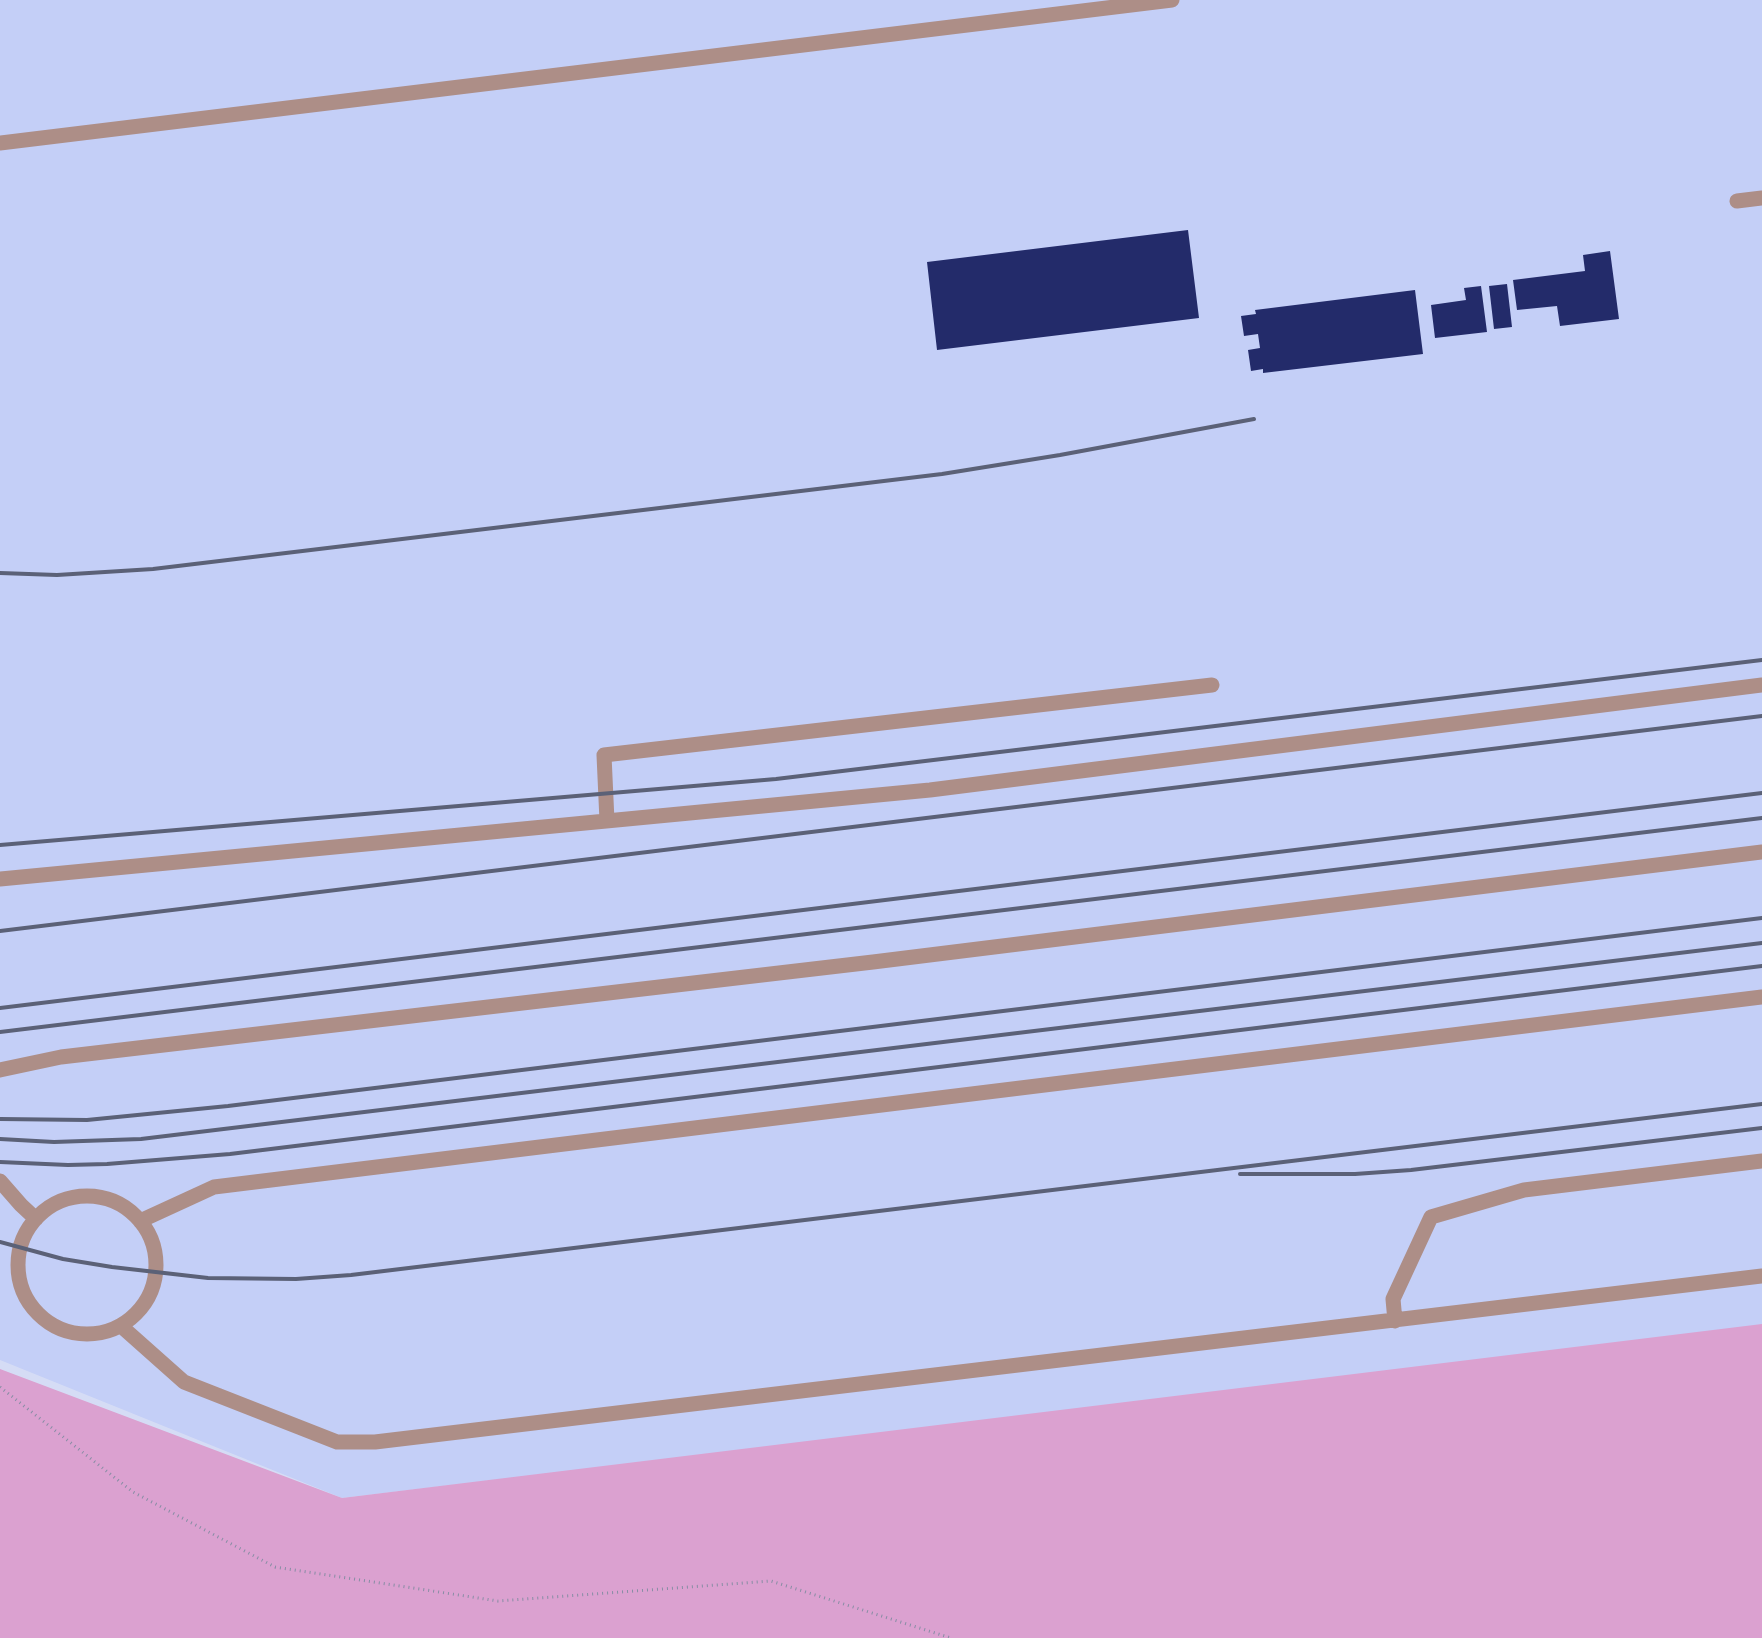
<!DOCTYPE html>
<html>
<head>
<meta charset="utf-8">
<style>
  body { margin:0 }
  canvas { display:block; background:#d5dcf5 }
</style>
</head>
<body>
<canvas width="1762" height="1638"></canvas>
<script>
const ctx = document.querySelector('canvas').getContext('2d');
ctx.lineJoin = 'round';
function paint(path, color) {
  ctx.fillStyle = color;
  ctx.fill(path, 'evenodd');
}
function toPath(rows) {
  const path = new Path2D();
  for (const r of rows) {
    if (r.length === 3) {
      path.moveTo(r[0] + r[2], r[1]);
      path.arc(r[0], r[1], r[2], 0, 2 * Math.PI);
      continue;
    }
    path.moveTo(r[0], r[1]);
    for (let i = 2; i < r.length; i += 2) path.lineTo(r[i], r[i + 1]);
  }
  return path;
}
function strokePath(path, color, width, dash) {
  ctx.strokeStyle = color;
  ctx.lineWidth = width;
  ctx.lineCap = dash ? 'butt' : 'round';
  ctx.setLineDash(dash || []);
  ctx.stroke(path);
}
paint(toPath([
  [0,0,1762,0,1762,1326,1203,1396,342,1498,0,1360]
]), '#c4cff7');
paint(toPath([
  [1762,1324,1762,1638,0,1638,0,1369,342,1498]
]), '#dba1d0');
paint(toPath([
  [1188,230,1199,318,937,350,927,262],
  [1610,251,1619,319,1560,326,1557,306,1517,310,1513,280,1585,271,1583,255],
  [1507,284,1512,327,1494,329,1489,286],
  [1481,286,1487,332,1435,338,1431,305,1466,300,1464,288],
  [1415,290,1423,354,1263,373,1263,369,1251,371,1248,350,1260,348,1258,334,1244,336,1241,316,1256,314,1255,310]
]), '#232b6a');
strokePath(toPath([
  [0,1387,133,1492,275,1567,498,1601,771,1581,951,1638]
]), '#878da4', 3, [1, 4]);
strokePath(toPath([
  [0,143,1172,0],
  [1737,201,1762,198],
  [607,821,604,755,1212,685],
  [0,879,930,790,1762,685],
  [0,1070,61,1057,873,962,1762,852],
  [0,1181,21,1205,36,1219],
  [87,1265,69],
  [140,1221,214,1187,1762,997],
  [1395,1321,1393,1299,1431,1217,1524,1190,1762,1161],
  [121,1326,184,1382,337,1442,375,1442,1762,1276]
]), '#ad8e87', 15);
strokePath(toPath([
  [0,573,57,575,153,569,942,474,1060,455,1254,419],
  [0,845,776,779,1762,660],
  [0,931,1762,716],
  [0,1008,1762,793],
  [0,1032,1762,818],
  [0,1119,87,1120,228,1106,1762,918],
  [0,1139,54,1142,141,1139,1762,943],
  [0,1162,68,1165,107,1164,230,1154,1762,966],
  [1240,1174,1355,1174,1411,1170,1762,1128],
  [0,1242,63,1259,112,1267,208,1278,296,1279,351,1275,1762,1104]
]), '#5b6177', 4);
</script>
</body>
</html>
